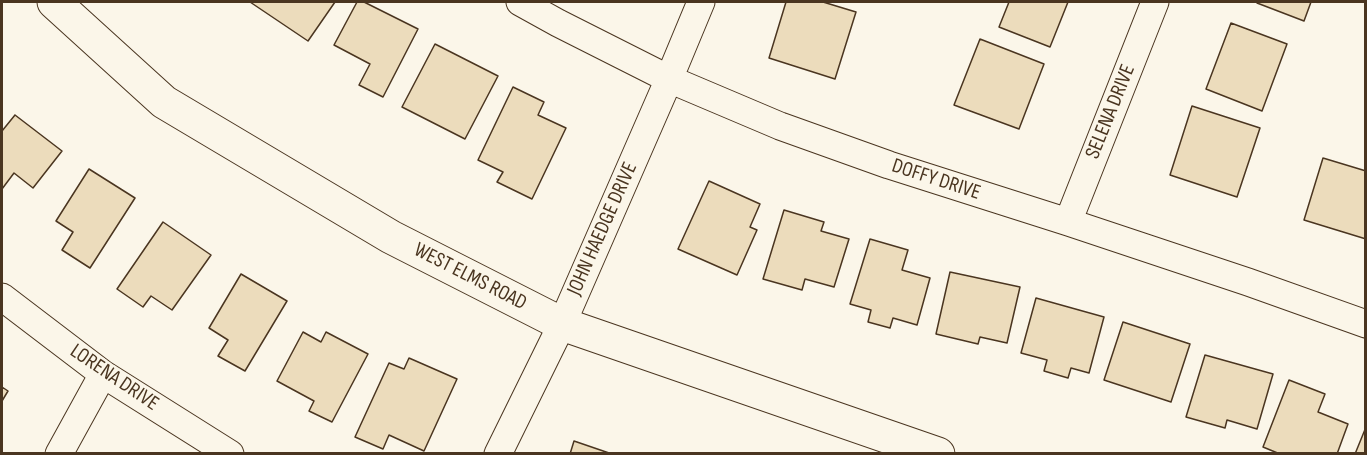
<!DOCTYPE html>
<html>
<head>
<meta charset="utf-8">
<style>
  body { margin:0 }
  #map { position:relative; width:1367px; height:455px; overflow:hidden; background:#fbf6e9; font-family:"Sofia Sans Condensed",sans-serif }
  canvas { display:block }
  .frame { position:absolute; inset:0; border:3px solid #4a3520; pointer-events:none }
</style>
</head>
<body>
<div id="map">
<canvas width="1367" height="455"></canvas>
<div class="frame"></div>
</div>
<script>
const ctx = document.querySelector('canvas').getContext('2d');
ctx.lineJoin = 'round';
function paint(path, color) {
  ctx.fillStyle = color;
  ctx.fill(path, 'evenodd');
}
function toPath(rows) {
  const path = new Path2D();
  for (const r of rows) {
    path.moveTo(r[0], r[1]);
    for (let i = 2; i < r.length; i += 2) path.lineTo(r[i], r[i + 1]);
  }
  return path;
}
function strokePath(path, color, width, dash) {
  ctx.strokeStyle = color;
  ctx.lineWidth = width;
  ctx.lineCap = dash ? 'butt' : 'round';
  ctx.setLineDash(dash || []);
  ctx.stroke(path);
}
function write(font, color, halo, rows, align = 'center') {
  ctx.font = font + ' "Sofia Sans Condensed",sans-serif';
  ctx.lineWidth = 4.5;
  ctx.setLineDash([]);
  ctx.textBaseline = 'middle';
  ctx.strokeStyle = halo;
  ctx.fillStyle = color;
  for (const [text, x, y, turn = 0] of rows) {
    ctx.save();
    ctx.translate(x, y);
    ctx.rotate((+turn || 0) * Math.PI / 180);
    ctx.textAlign = isNaN(turn) ? turn : align;
    if (halo) ctx.strokeText(text, 0, 0);
    ctx.fillText(text, 0, 0);
    ctx.restore();
  }
}
const building = toPath([
  [250,2,335,2,308,41,250,2],
  [357,2,364,2,418,29,383,97,359,85,370,64,334,45,357,2],
  [786,2,823,2,856,12,835,79,769,58,786,2],
  [1009,2,1068,2,1050,47,999,27,1009,2],
  [1258,2,1311,2,1304,21,1257,3,1258,2],
  [1231,23,1287,44,1262,111,1206,89,1231,23],
  [980,39,1044,64,1019,129,954,105,980,39],
  [435,44,498,76,465,139,402,107,435,44],
  [513,87,544,102,538,115,566,128,532,199,497,182,503,172,478,160,513,87],
  [1192,106,1260,128,1237,197,1170,175,1192,106],
  [15,115,62,151,33,188,14,173,2,189,2,131,15,115],
  [1323,158,1366,171,1366,239,1304,220,1323,158],
  [89,169,135,198,90,268,62,250,73,232,56,221,89,169],
  [709,181,760,204,750,227,757,230,737,275,678,249,709,181],
  [784,210,824,222,821,231,849,239,834,287,805,279,802,290,763,279,784,210],
  [163,222,211,255,172,310,151,296,143,307,117,289,163,222],
  [870,239,908,250,902,270,930,278,917,325,893,318,890,328,868,322,871,310,850,304,870,239],
  [950,272,1020,287,1007,343,980,337,978,344,936,334,950,272],
  [241,274,287,301,245,371,218,356,228,340,209,328,241,274],
  [1036,298,1104,317,1089,373,1071,368,1068,378,1044,371,1047,360,1021,353,1036,298],
  [1123,322,1190,344,1171,402,1104,380,1123,322],
  [303,332,321,342,326,332,368,354,332,422,309,411,314,401,277,381,303,332],
  [1205,355,1273,374,1257,429,1227,420,1225,428,1186,417,1205,355],
  [409,358,457,379,424,451,389,435,383,449,355,437,389,363,404,369,409,358],
  [1289,380,1325,394,1318,412,1348,424,1337,454,1280,454,1263,447,1289,380],
  [2,387,8,391,2,401,2,387],
  [1366,427,1366,454,1355,454,1366,427],
  [574,441,612,454,570,454,574,441]
]);
paint(building, '#ecdcbc');
strokePath(building, '#4a3520', 1.5);
const street = toPath([
  [520,2,558,23,669,79,780,126,889,165,1068,222,1248,282,1366,324],
  [1068,222,1155,2],
  [2,297,103,374,230,454],
  [59,454,103,374],
  [498,454,562,324,669,79,701,2]
]);
const secondary = toPath([
  [54,2,164,102,391,237,562,324,938,454]
]);
strokePath(street, '#4a3520', 29);
strokePath(secondary, '#4a3520', 35);
strokePath(street, '#fbf6e9', 27);
strokePath(secondary, '#fbf6e9', 33);
write('21px', '#4a3520', '#fbf6e9', [
  ["SELENA DRIVE",1111,112,-68],
  ["DOFFY DRIVE",936,180,18],
  ["JOHN HAEDGE DRIVE",603,229,-66],
  ["WEST ELMS ROAD",470,277,27],
  ["LORENA DRIVE",114,378,34]
]);
</script>
</body>
</html>
